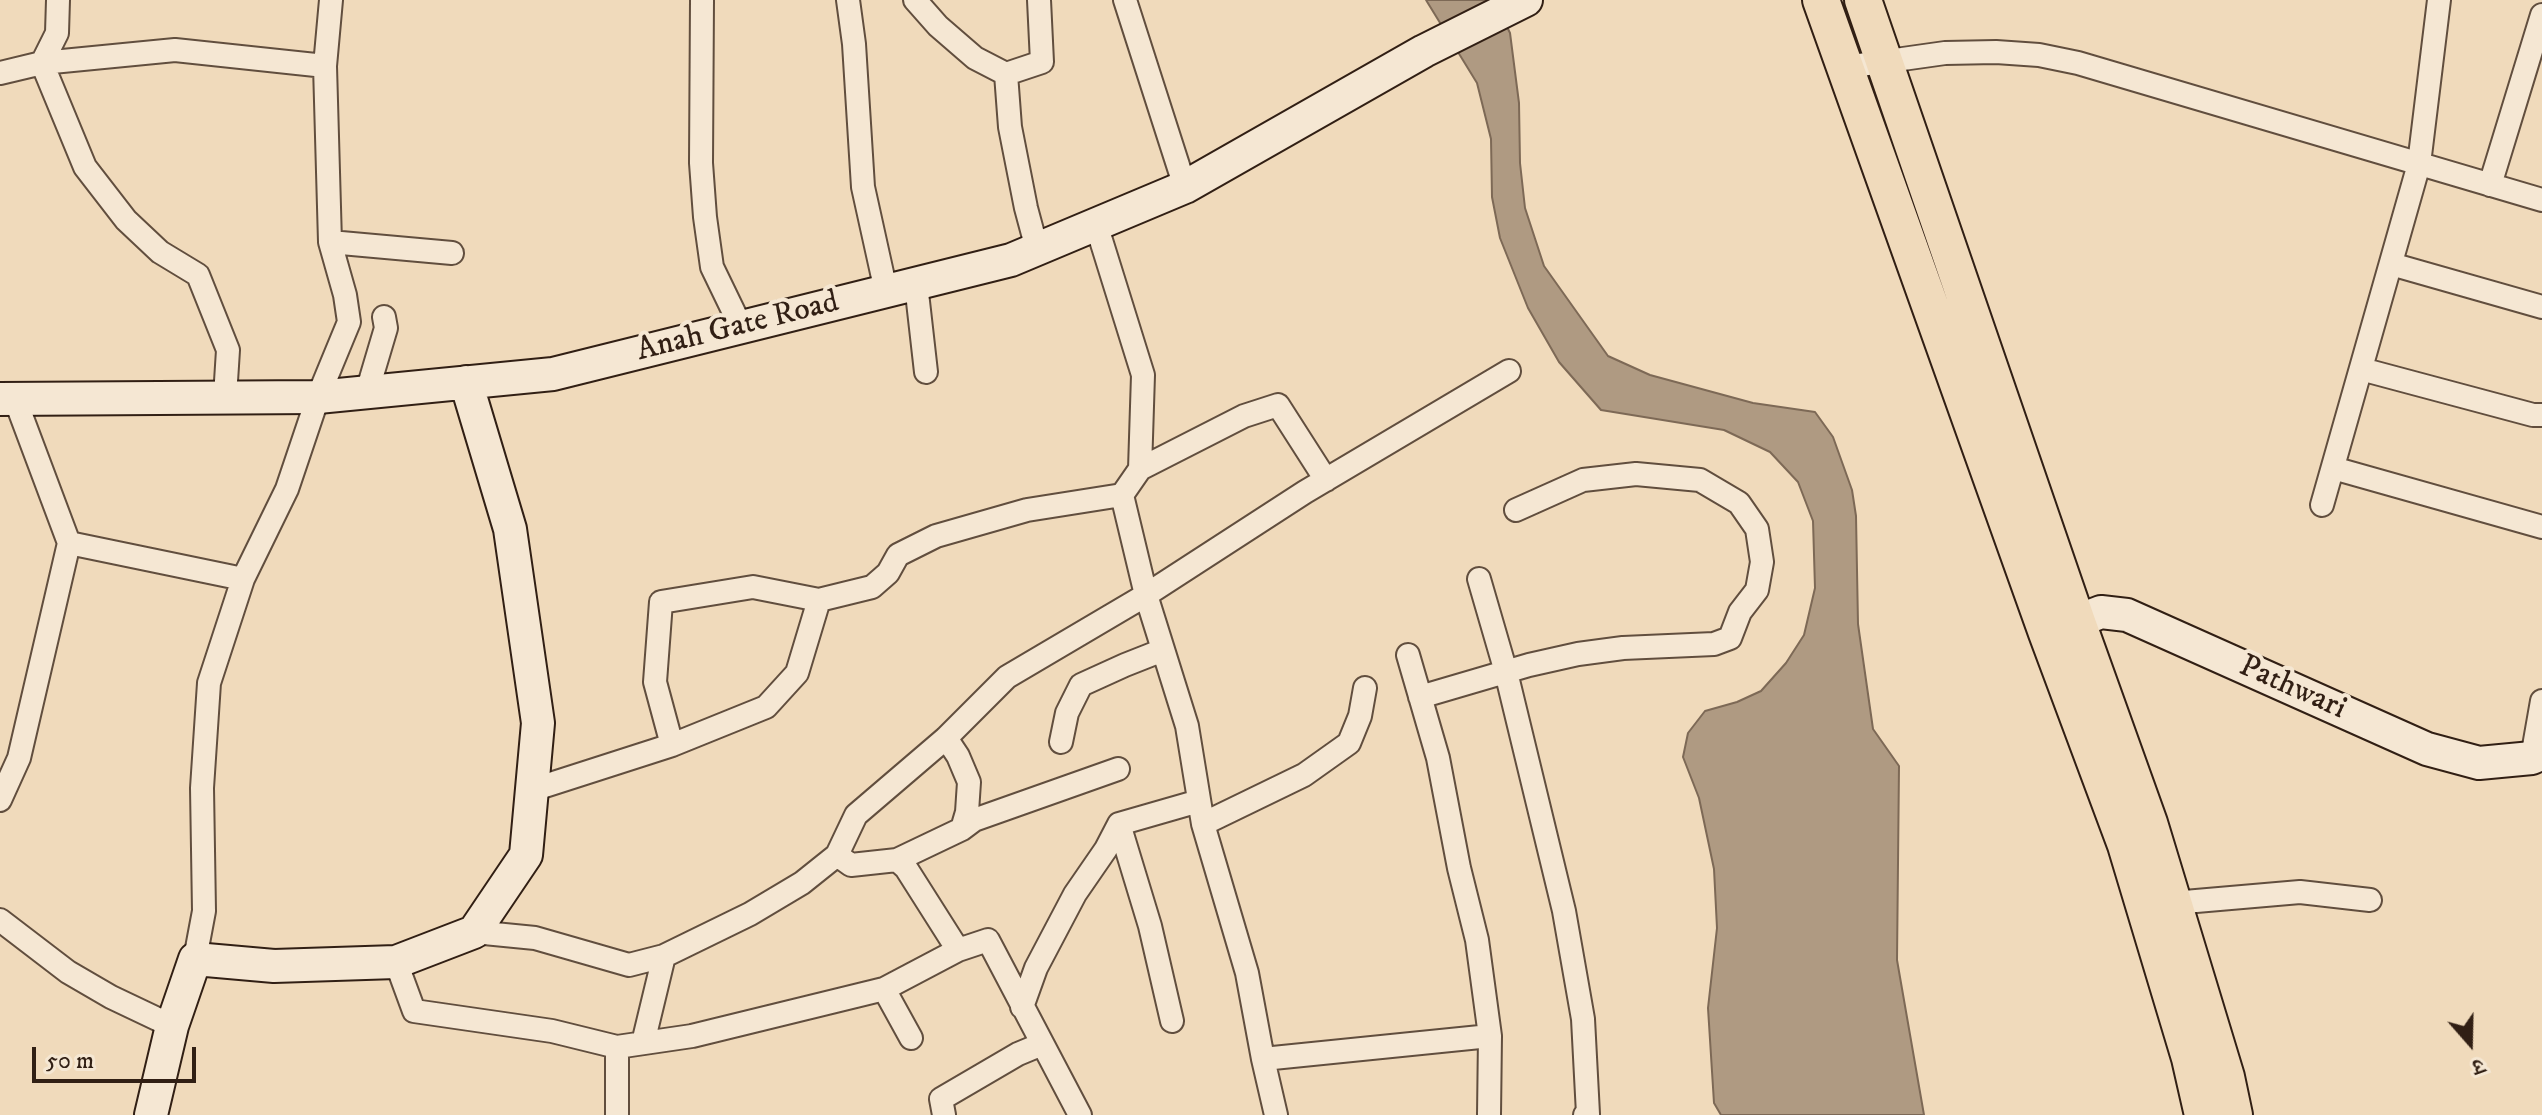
<!DOCTYPE html>
<html>
<head>
<meta charset="utf-8">
<style>
  body { margin:0 }
  #map { position:relative; width:2542px; height:1115px; overflow:hidden; background:#f0dabb; font-family:"IM FELL DW Pica","Noto Serif Devanagari",serif }
  canvas { display:block }
  .north { position:absolute; left:2430px; top:1003px; width:80px; height:80px; -webkit-text-stroke:6px #f5e7d3; paint-order:stroke; rotate:160deg; font-size:22px; font-weight:700; line-height:32px; text-align:center; color:#311f14 }
  .north::after { content:''; display:block; margin:auto; width:28px; height:36px; background:#311f14; clip-path:polygon(50% 0,100% 100%,50% 72%,0 100%) }
  .scale { position:absolute; left:32px; top:1047px; width:164px; height:36px; box-sizing:border-box; border:4px solid #311f14; border-top:0; padding-left:10px; font-size:24px; line-height:28px; white-space:nowrap; color:#311f14; -webkit-text-stroke:6px #f5e7d3; paint-order:stroke }
</style>
</head>
<body>
<div id="map">
<canvas width="2542" height="1115"></canvas>
<div class="north">उ</div>
<div class="scale">50 m</div>
</div>
<script>
const ctx = document.querySelector('canvas').getContext('2d');
ctx.lineJoin = 'round';
function paint(path, color) {
  ctx.fillStyle = color;
  ctx.fill(path, 'evenodd');
}
function toPath(rows) {
  const path = new Path2D();
  for (const r of rows) {
    path.moveTo(r[0], r[1]);
    for (let i = 2; i < r.length; i += 2) path.lineTo(r[i], r[i + 1]);
  }
  return path;
}
function strokePath(path, color, width, dash) {
  ctx.strokeStyle = color;
  ctx.lineWidth = width;
  ctx.lineCap = dash ? 'butt' : 'round';
  ctx.setLineDash(dash || []);
  ctx.stroke(path);
}
function write(font, color, halo, rows, align = 'center') {
  ctx.font = font + ' "IM FELL DW Pica",serif';
  ctx.lineWidth = 8;
  ctx.setLineDash([]);
  ctx.textBaseline = 'middle';
  ctx.strokeStyle = halo;
  ctx.fillStyle = color;
  for (const [text, x, y, turn = 0] of rows) {
    ctx.save();
    ctx.translate(x, y);
    ctx.rotate((+turn || 0) * Math.PI / 180);
    ctx.textAlign = isNaN(turn) ? turn : align;
    if (halo) ctx.strokeText(text, 0, 0);
    ctx.fillText(text, 0, 0);
    ctx.restore();
  }
}
const water = toPath([
  [1426,0,1494,0,1510,33,1519,103,1520,163,1525,208,1544,266,1608,356,1650,375,1753,403,1815,412,1833,437,1852,490,1856,516,1858,624,1873,729,1899,766,1897,960,1924,1115,1721,1115,1714,1103,1708,1008,1717,928,1714,869,1699,798,1683,757,1688,733,1705,711,1737,702,1761,691,1786,663,1804,635,1815,588,1813,521,1798,482,1770,452,1724,430,1601,410,1559,362,1528,308,1500,238,1492,197,1491,139,1477,83,1426,0]
]);
paint(water, '#af9a82');
strokePath(water, '#7d6956', 2);
const street = toPath([
  [58,0,57,33,42,63,85,167,126,220,160,252,198,275,228,350,225,397],
  [702,0,701,163,705,217,712,267,741,327],
  [848,0,854,44,863,187,886,291],
  [915,0,938,26,975,58,1006,74,1042,62,1039,0],
  [1125,0,1185,187],
  [1846,67,1945,53,1996,52,2039,55,2078,63,2542,200],
  [0,73,42,63,175,50,325,66],
  [1006,74,1010,127,1026,208,1037,249],
  [2490,185,2542,15],
  [1096,224,1143,375,1140,469,1122,495,1146,595,1187,726,1203,824,1247,973,1263,1059,1276,1115],
  [330,242,452,253],
  [2391,264,2542,307],
  [916,284,926,372],
  [2361,369,2533,415,2542,415],
  [367,392,386,328,384,317],
  [2333,468,2542,527],
  [1140,469,1244,416,1278,405,1326,480],
  [2322,505,2419,164,2439,0],
  [69,543,243,579],
  [1479,579,1506,672,1564,911,1583,1019,1588,1114,1585,1115],
  [1408,655,1438,758,1459,868,1477,940,1490,1036,1489,1115],
  [1420,697,1529,665,1578,654,1623,648,1714,644,1730,638,1740,612,1757,590,1762,562,1757,529,1739,503,1700,480,1636,474,1583,480,1516,510],
  [946,738,958,756,969,782,967,812,962,829],
  [1061,742,1067,713,1081,685,1125,665,1163,650],
  [672,745,655,682,661,602,753,587,819,600,872,587,888,573,898,555,936,536,1027,510,1122,495],
  [2532,758,2542,701],
  [532,790,672,745,766,707,797,673,819,600],
  [0,800,19,758,69,543,15,399],
  [1119,824,1150,926,1172,1021],
  [1203,824,1304,775,1349,743,1360,716,1365,688],
  [837,855,851,865,897,860,906,868,958,950,988,940,1080,1115],
  [897,860,962,829,974,820,1118,769],
  [2173,903,2300,892,2370,900],
  [0,920,68,972,111,997,172,1026],
  [474,932,535,938,629,965,664,956,750,914,802,883,837,855,856,815,946,738,1007,677,1146,595,1305,492,1509,371],
  [195,959,204,911,202,788,209,683,243,579,287,489,318,397,349,322,345,295,330,242,325,66,331,0],
  [396,962,414,1011,552,1031,617,1047,692,1036,884,989,958,950],
  [884,989,911,1038],
  [1022,1007,1036,968,1075,894,1106,849,1119,824,1199,801],
  [643,1043,664,956],
  [1263,1059,1490,1036],
  [617,1115,617,1047],
  [944,1115,941,1099,1018,1054,1042,1044]
]);
const secondary = toPath([
  [0,399,318,397,553,374,1011,260,1185,187,1424,51,1526,0],
  [2052,631,2101,612,2127,615,2427,749,2479,763,2532,758,2542,753],
  [151,1115,172,1026,195,959,274,966,396,962,474,932,526,855,538,723,510,529,466,382]
]);
const primary = toPath([
  [1821,0,2047,633,2126,845,2190,1058,2203,1115],
  [1863,0,2077,622,2149,823,2226,1077,2234,1115]
]);
strokePath(street, '#614e3e', 26);
strokePath(secondary, '#311f14', 36);
strokePath(primary, '#311f14', 40);
strokePath(street, '#f5e7d3', 22);
strokePath(secondary, '#f5e7d3', 32);
strokePath(primary, '#f0dabb', 36);
write('32px', '#311f14', '#f5e7d3', [
  ["Anah Gate Road",738,328,-14],
  ["Pathwari",2292,689,24]
]);
</script>
</body>
</html>
